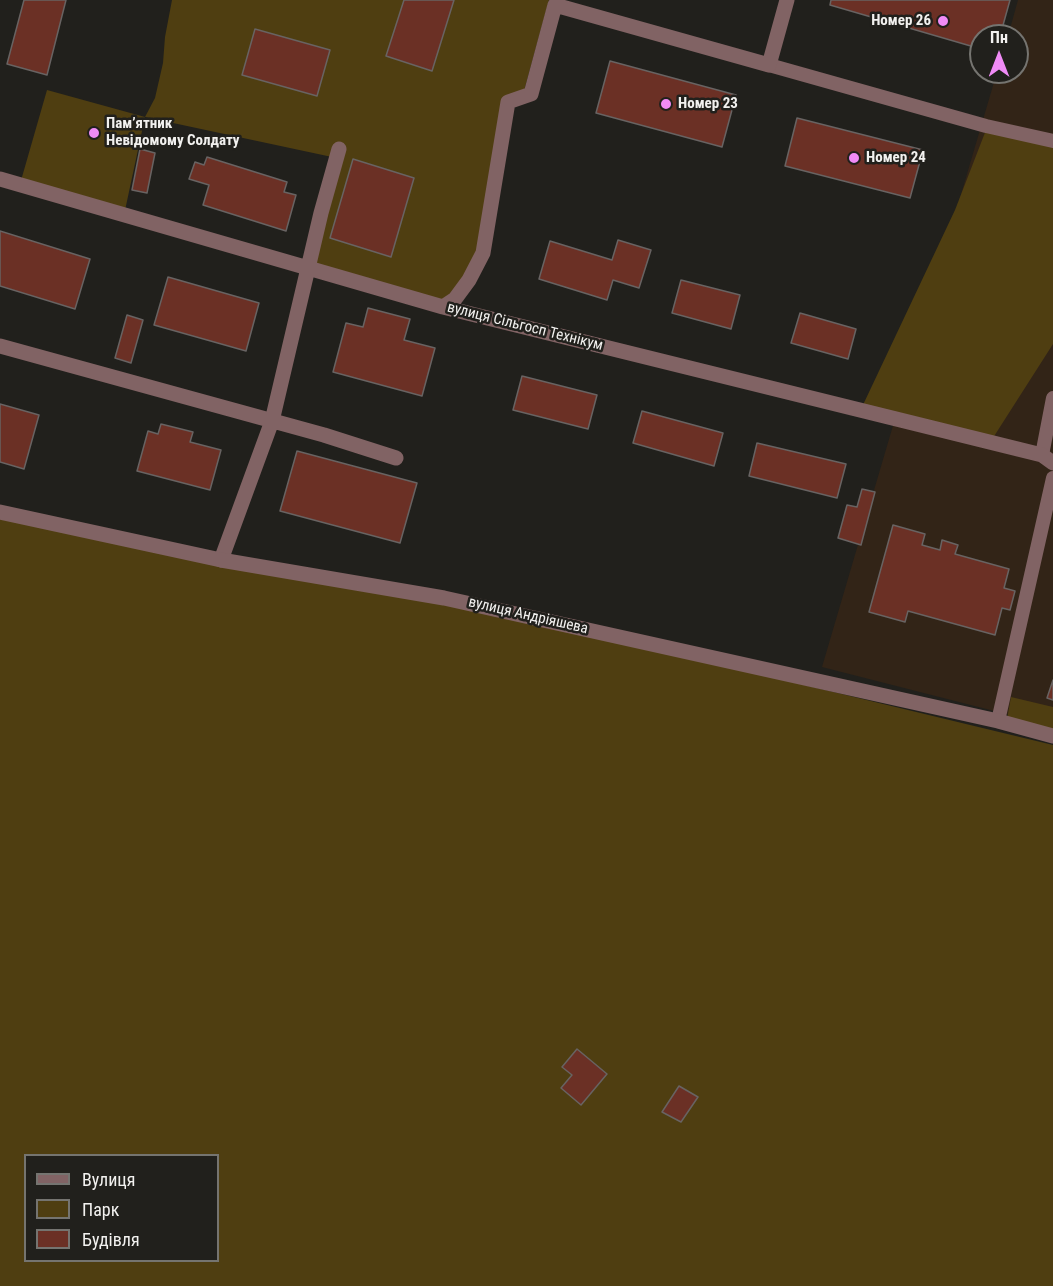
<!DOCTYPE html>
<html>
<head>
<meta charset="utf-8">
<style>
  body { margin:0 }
  #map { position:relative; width:1053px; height:1286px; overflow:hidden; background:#21201c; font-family:"Roboto Condensed",sans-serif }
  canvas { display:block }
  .legend { position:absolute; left:24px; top:1154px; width:195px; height:108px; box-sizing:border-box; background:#21201c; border:2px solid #757470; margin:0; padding:8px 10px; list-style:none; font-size:18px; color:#f2f1ef }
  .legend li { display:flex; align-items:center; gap:12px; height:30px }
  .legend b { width:30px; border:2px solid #757470 }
  .north { position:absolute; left:969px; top:24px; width:60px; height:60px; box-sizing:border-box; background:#21201c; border:2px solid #757470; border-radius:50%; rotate:0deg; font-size:16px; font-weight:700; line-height:24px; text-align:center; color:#f2f1ef }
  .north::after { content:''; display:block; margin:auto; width:21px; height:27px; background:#f08bf6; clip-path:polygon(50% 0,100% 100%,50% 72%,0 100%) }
</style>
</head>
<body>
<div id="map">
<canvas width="1053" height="1286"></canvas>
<ul class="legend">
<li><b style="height:8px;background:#816364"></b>Вулиця</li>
<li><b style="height:16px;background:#4f3e11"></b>Парк</li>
<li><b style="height:16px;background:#6b3025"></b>Будівля</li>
</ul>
<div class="north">Пн</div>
</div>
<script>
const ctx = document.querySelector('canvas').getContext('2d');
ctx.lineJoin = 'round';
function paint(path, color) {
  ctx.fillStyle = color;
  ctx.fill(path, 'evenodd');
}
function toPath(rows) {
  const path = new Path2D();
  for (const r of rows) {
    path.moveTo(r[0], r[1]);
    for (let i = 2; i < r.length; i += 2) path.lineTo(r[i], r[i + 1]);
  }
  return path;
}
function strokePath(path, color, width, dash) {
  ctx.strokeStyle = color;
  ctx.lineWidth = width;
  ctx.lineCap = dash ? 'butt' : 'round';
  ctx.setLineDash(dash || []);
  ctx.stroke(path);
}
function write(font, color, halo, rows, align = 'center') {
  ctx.font = font + ' "Roboto Condensed",sans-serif';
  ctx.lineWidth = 5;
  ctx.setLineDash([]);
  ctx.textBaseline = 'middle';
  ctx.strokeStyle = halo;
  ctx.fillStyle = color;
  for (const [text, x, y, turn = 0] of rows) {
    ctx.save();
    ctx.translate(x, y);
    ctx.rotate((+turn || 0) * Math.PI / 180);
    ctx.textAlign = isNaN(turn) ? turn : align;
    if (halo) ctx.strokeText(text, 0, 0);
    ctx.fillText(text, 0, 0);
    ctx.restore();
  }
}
paint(toPath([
  [1018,0,1053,0,1053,726,822,667,997,72,1017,72,1017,36,1008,36]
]), '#322417');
paint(toPath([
  [172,0,549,0,524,91,508,102,483,253,443,307,309,268,332,157,145,117,124,215,20,184,47,90,145,117,155,98,163,63,165,37],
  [986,130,1053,143,1053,344,991,441,862,407,955,210],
  [0,510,444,598,1053,745,1053,1286,0,1286],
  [26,1156,218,1156,218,1260,26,1260],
  [1011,697,1053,707,1053,730,1007,719]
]), '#4f3e11');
const building = toPath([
  [24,0,66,0,47,75,7,64,24,0],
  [404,0,454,0,432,71,386,56,404,0],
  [831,0,1010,0,1000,36,981,36,981,49,830,5,831,0],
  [255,29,330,50,317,96,242,75,255,29],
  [610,61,736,95,722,147,596,113,610,61],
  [797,118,923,150,910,198,785,166,797,118],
  [140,149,155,153,147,193,132,190,140,149],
  [207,157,287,182,284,192,296,195,286,231,203,205,209,185,189,179,195,162,204,165,207,157],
  [353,159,414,178,391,257,330,238,353,159],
  [0,231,90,259,75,309,0,286,0,231],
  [618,240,651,250,639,288,613,280,607,300,539,279,550,241,612,260,618,240],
  [168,277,259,303,246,351,154,325,168,277],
  [681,280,740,295,731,329,672,313,681,280],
  [368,308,410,319,404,340,435,348,422,396,333,372,346,323,363,327,368,308],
  [800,313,856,329,848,359,791,343,800,313],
  [127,315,143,320,131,363,115,358,127,315],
  [522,376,597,395,588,429,513,410,522,376],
  [0,404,39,415,24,469,0,462,0,404],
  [642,411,723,433,714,466,633,443,642,411],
  [161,424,193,432,190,442,221,450,210,490,137,471,148,431,158,434,161,424],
  [757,443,846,464,837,498,749,476,757,443],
  [297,451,417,483,400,543,280,511,297,451],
  [862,489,875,492,861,545,838,538,847,505,857,507,862,489],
  [893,525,925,534,922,545,940,550,942,540,958,545,955,554,1009,569,1004,588,1015,591,1010,610,1002,608,995,635,908,611,905,622,869,612,893,525],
  [1053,680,1053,700,1047,698,1053,680],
  [577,1049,607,1074,581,1105,561,1088,572,1075,562,1067,577,1049],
  [679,1086,698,1097,681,1122,662,1112,679,1086]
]);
paint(building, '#6b3025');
strokePath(building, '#686362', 1.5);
strokePath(toPath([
  [769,65,986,126,1053,141],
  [1042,455,1053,398],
  [998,721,1053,478]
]), '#816364', 14);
strokePath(toPath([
  [0,179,443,307,1042,455,1053,463],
  [443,307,455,299,469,280,483,253,508,102,531,94,555,5,769,65,787,0],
  [0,346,324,435,396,458],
  [221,560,272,421,321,213,339,149]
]), '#816364', 15);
strokePath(toPath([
  [0,512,221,560,444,598,998,721,1053,736]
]), '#816364', 15);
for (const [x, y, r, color] of [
  [943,21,6,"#f08bf6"],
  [666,104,6,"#f08bf6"],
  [94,133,6,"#f08bf6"],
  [854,158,6,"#f08bf6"]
]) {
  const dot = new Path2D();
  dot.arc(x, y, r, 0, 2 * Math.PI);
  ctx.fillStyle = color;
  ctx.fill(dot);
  strokePath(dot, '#21201c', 2);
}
write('bold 15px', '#f2f1ef', '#21201c', [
  ["Номер 26",931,21,"right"],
  ["Номер 23",678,104],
  ["Пам’ятник",106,124],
  ["Невідомому Солдату",106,141],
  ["Номер 24",866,158]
], 'left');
write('15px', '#f2f1ef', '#21201c', [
  ["вулиця Сільгосп Технікум",525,327,14],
  ["вулиця Андріяшева",528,616,13]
]);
</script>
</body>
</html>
